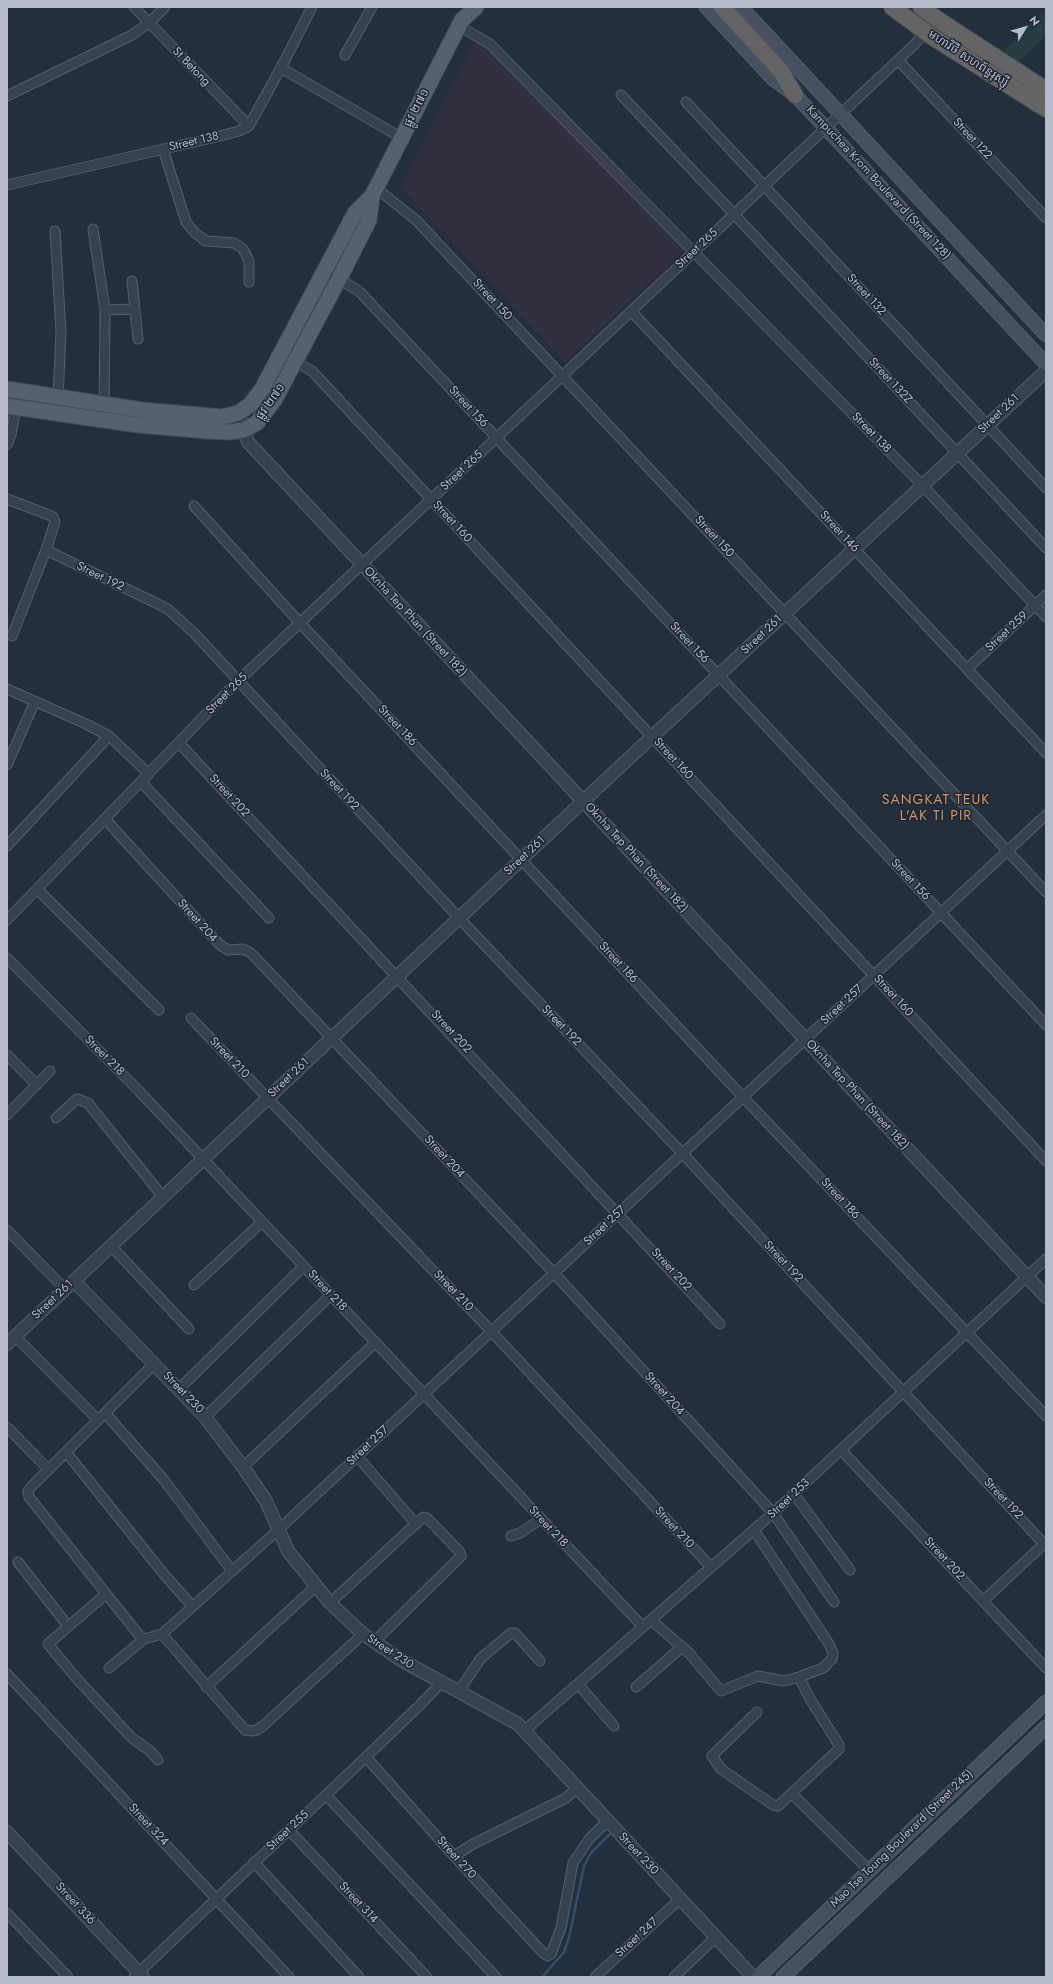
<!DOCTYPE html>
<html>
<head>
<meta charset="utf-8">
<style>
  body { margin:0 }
  #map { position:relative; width:1053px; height:1984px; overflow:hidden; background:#242f3e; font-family:Jost,sans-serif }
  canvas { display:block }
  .frame { position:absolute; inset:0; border:8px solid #b4bcc9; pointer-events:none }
  .north { position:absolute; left:1005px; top:8px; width:40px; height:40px; -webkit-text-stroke:3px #1d2633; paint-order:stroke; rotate:53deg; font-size:11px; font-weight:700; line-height:16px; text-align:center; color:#b4bcc9 }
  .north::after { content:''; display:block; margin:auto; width:14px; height:18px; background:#b4bcc9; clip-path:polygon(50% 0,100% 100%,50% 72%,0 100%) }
</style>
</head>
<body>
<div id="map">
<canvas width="1053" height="1984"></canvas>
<div class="frame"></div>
<div class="north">N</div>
</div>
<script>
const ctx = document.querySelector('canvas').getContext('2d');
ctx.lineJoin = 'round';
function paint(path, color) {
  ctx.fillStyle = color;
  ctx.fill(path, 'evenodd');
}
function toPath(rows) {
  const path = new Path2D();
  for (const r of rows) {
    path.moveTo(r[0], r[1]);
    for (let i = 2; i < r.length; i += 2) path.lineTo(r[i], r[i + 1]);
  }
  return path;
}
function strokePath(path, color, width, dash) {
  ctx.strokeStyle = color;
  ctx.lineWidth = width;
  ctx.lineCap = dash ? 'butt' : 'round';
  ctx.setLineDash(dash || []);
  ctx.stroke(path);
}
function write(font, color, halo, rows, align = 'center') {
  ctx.font = font + ' Jost,"Noto Sans Khmer",sans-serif';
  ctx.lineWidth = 3;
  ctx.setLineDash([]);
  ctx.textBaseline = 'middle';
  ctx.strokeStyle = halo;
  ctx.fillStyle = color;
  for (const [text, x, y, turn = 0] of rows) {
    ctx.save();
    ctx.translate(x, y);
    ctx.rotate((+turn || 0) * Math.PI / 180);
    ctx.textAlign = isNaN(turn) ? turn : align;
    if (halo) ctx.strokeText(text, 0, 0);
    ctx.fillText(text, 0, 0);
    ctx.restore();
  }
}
paint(toPath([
  [478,43,488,48,684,250,565,362,400,187,473,44]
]), '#32303f');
paint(toPath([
  [1046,9,1046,35,1019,62,1004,51]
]), '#263c3f');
strokePath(toPath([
  [542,1977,564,1952,569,1938,584,1866,591,1853,610,1834]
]), '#394c67', 2.5);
const minor = toPath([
  [134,7,249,126],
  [459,26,490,44,923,486,1046,617],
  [345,55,372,7],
  [898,60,1046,218],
  [281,68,402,138],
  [621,95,734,214,1046,548],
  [7,96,132,35,149,23,165,7],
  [686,102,1046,488],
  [163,149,186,222,195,233,206,241,234,243,243,249,249,261,249,282],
  [7,185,216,137,239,131,249,126,284,62,312,7],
  [376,188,416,220,1046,892],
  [93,229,105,310,104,420],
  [55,231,61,332,58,398],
  [325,271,359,291,1046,1025],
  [132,281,138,339],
  [105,310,134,309],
  [631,311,1046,753],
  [296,362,312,371,1046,1161],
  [7,445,11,435,16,407],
  [7,499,49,515,53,517,55,522,46,550,12,636],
  [194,506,300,623,743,1097,1046,1416],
  [46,550,160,605,169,610,194,633,459,918,683,1154,1044,1544],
  [967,669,1046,595],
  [7,689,86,724,109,736,149,774],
  [179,743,720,1324],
  [7,765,35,701],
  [141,782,269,918],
  [105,819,220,945,228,950,243,949,251,953,554,1273,773,1513,834,1602],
  [7,846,109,736],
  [37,889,159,1010],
  [7,920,238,681,915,44,925,31],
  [7,958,140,1092,643,1627],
  [191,1018,491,1331,711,1567],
  [7,1055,37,1085],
  [7,1115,50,1071],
  [56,1118,77,1099,88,1103,163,1197],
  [7,1230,65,1289],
  [111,1246,189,1329],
  [194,1285,262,1222],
  [15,1336,98,1420],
  [154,1364,30,1488,28,1492,29,1497,139,1635,144,1639,162,1634,278,1530,1046,815],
  [179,1389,304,1266],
  [105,1413,164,1480,232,1571],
  [205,1417,331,1295],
  [7,1427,49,1470],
  [841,1450,1046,1668],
  [66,1452,163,1573,192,1606],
  [357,1456,416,1524],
  [243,1467,375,1343],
  [794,1494,850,1570],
  [511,1536,520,1533,541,1519],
  [18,1562,68,1626],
  [106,1594,48,1644,77,1679,132,1738,150,1751,158,1760],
  [983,1601,1046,1542],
  [330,1603,421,1519,424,1517,428,1519,460,1552,461,1556,374,1642],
  [651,1620,689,1653,721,1691,758,1676,784,1681,799,1677,823,1668,832,1659,833,1653,829,1644,754,1530],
  [162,1634,245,1730,252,1731,257,1730,264,1725,363,1634],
  [109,1668,144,1639],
  [7,1674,289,1977],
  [578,1684,614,1726],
  [206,1687,315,1587],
  [636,1687,682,1647],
  [459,1691,481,1658,511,1633,515,1633,540,1661],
  [757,1712,712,1756,721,1769,773,1805,778,1806,839,1749,839,1745,810,1699,799,1677],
  [524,1731,773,1513,1046,1259],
  [366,1757,454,1856,543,1953,548,1956,551,1954,561,1928,573,1863,590,1838,608,1821],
  [792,1794,869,1870],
  [326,1795,496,1977],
  [289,1830,427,1977],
  [454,1856,473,1844,566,1798,577,1788],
  [254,1862,359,1977],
  [7,1913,68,1977],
  [134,1977,366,1757,420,1705,441,1683],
  [595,1977,680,1899],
  [674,1977,716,1937]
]);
const tertiary = toPath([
  [238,413,248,442,1046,1297],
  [74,1281,205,1417,243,1467,266,1501,288,1551,330,1603,363,1634,401,1660,518,1724,753,1977],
  [7,1344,612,774,1046,371],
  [7,1832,143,1977]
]);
const secondary = toPath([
  [706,7,773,79,795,95,1046,364],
  [741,7,1046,335],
  [758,1977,1046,1702],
  [783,1977,1046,1727]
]);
const primary = toPath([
  [7,389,142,410,222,417,238,413,250,405,262,389,355,213,372,196,462,20,476,7],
  [7,406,138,425,208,431,230,432,244,430,257,423,275,399,339,279,369,220,372,196]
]);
const trunk = toPath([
  [722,7,781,71,795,95],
  [892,7,931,36,1046,109],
  [921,7,940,21,1046,90]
]);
strokePath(minor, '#565f6c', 11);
strokePath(tertiary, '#565f6c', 14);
strokePath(secondary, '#565f6c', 15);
strokePath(primary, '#414a57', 17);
strokePath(trunk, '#434c59', 18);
strokePath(minor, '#38414e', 9);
strokePath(tertiary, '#38414e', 12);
strokePath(secondary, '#465061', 13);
strokePath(primary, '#56606e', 15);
strokePath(trunk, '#656462', 16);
write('12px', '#b4bcc9', '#1d2633', [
  ["មហាវិថី សហព័ន្ធរុស្ស៊ី",968,59,33],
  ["St Betong",191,67,46],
  ["ផ្លូវ ២៧១",417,108,-63],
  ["Street 122",972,139,47],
  ["Street 138",194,142,-13],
  ["Kampuchea Krom Boulevard (Street 128)",878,183,47],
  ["Street 265",697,249,-43],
  ["Street 132",866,295,47],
  ["Street 150",492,300,47],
  ["Street 132Z",890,381,47],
  ["ផ្លូវ ២៧១",271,402,-55],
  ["Street 156",468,407,47],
  ["Street 261",999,414,-43],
  ["Street 138",871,433,46],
  ["Street 265",462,471,-43],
  ["Street 160",452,522,47],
  ["Street 146",839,532,47],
  ["Street 150",714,537,47],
  ["Street 192",100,577,26],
  ["Oknha Tep Phan (Street 182)",415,622,47],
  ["Street 259",1007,632,-43],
  ["Street 261",762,635,-43],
  ["Street 156",689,643,47],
  ["Street 265",227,694,-45],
  ["Street 186",397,726,47],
  ["Street 160",673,759,47],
  ["Street 192",339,790,47],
  ["Street 202",229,796,47],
  ["Street 261",525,856,-43],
  ["Oknha Tep Phan (Street 182)",636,858,47],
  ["Street 156",910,880,47],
  ["Street 204",197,921,48],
  ["Street 186",618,963,47],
  ["Street 160",893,996,47],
  ["Street 257",842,1005,-43],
  ["Street 192",561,1026,46],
  ["Street 202",451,1032,47],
  ["Street 218",104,1056,45],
  ["Street 210",229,1058,46],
  ["Street 261",289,1078,-43],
  ["Oknha Tep Phan (Street 182)",857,1095,47],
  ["Street 204",444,1157,47],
  ["Street 186",840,1199,47],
  ["Street 257",605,1226,-43],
  ["Street 192",783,1262,47],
  ["Street 202",671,1270,47],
  ["Street 218",327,1291,47],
  ["Street 210",453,1291,46],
  ["Street 261",53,1300,-43],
  ["Street 230",183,1393,46],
  ["Street 204",664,1394,48],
  ["Street 257",368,1446,-43],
  ["Street 253",789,1499,-43],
  ["Street 192",1003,1499,47],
  ["Street 218",548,1527,47],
  ["Street 210",674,1528,47],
  ["Street 202",944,1559,47],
  ["Street 230",390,1652,33],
  ["Street 324",148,1825,47],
  ["Street 255",288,1831,-43],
  ["Mao Tse Toung Boulevard (Street 245)",902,1839,-44],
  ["Street 230",638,1854,47],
  ["Street 270",456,1858,48],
  ["Street 314",358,1903,47],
  ["Street 336",75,1904,47],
  ["Street 247",637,1938,-42]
]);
ctx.letterSpacing = '1px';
write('14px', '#d59563', '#1d2633', [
  ["SANGKAT TEUK",936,801],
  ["L'AK TI PIR",936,817]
]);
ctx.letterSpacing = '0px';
</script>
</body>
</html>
